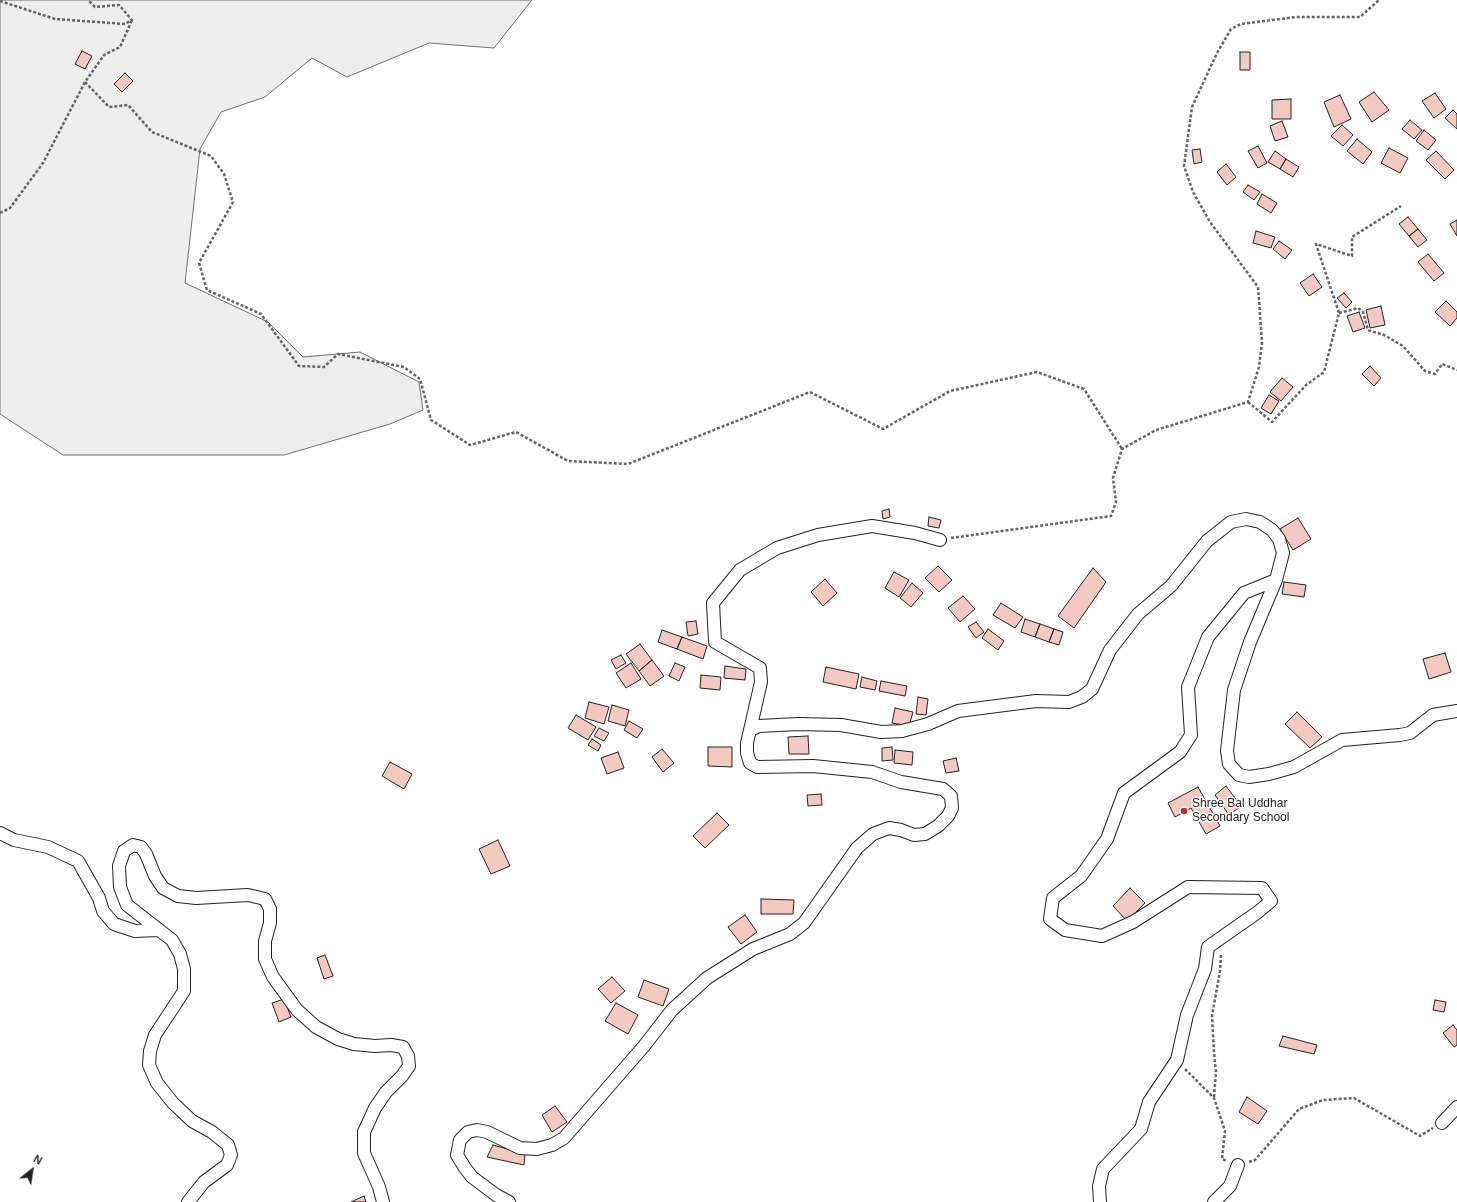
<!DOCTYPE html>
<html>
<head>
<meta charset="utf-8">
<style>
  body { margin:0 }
  #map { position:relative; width:1457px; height:1202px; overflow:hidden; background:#fff; font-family:Helvetica,sans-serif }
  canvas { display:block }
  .north { position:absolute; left:12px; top:1150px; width:40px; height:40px; -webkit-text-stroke:3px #fff; paint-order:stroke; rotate:30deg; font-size:11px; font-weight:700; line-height:16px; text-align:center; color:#222 }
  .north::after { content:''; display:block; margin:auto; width:14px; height:18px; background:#222; clip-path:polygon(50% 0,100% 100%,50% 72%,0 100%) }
</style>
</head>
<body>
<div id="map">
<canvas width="1457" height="1202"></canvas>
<div class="north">N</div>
</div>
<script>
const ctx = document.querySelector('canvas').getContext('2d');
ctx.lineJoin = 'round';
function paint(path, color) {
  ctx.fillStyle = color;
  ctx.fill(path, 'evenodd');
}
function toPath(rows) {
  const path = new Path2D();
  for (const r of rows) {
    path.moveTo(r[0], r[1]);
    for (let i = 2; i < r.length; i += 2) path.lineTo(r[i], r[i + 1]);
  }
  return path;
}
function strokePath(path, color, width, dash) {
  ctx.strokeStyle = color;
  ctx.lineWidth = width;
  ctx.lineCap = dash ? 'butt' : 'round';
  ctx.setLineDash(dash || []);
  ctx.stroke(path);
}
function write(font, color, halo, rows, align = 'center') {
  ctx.font = font + ' Helvetica,sans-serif';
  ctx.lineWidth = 3;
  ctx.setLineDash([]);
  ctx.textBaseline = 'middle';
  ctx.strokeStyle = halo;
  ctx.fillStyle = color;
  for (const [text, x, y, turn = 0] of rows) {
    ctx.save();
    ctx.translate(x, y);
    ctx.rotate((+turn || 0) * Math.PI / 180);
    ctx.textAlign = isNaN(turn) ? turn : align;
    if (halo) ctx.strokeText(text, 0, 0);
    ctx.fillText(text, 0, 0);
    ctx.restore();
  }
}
const green = toPath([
  [0,0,532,0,494,48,429,43,347,77,312,58,265,97,221,112,200,149,185,283,268,322,303,357,360,352,419,382,423,410,390,424,284,455,63,455,0,414,0,0]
]);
paint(green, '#eee');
strokePath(green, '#6f6f6f', 1);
const building = toPath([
  [82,51,92,56,85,69,75,64,82,51],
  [1240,52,1250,52,1250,70,1240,70,1240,52],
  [125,73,133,81,122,92,114,84,125,73],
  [1374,92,1389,110,1372,122,1359,102,1374,92],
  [1435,93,1446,109,1434,118,1422,101,1435,93],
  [1340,95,1351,119,1334,127,1324,102,1340,95],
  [1291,99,1291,119,1272,119,1272,100,1291,99],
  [1453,110,1457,114,1457,129,1445,118,1453,110],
  [1410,120,1422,130,1414,139,1402,129,1410,120],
  [1282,121,1288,137,1275,141,1270,126,1282,121],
  [1342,125,1353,135,1343,146,1331,136,1342,125],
  [1424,130,1436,140,1428,150,1416,141,1424,130],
  [1357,139,1372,152,1363,164,1347,151,1357,139],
  [1258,146,1267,163,1258,168,1248,151,1258,146],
  [1389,148,1408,158,1400,173,1381,163,1389,148],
  [1200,149,1202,162,1194,164,1192,150,1200,149],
  [1275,151,1286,159,1280,169,1268,162,1275,151],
  [1436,151,1454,170,1445,179,1426,160,1436,151],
  [1286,159,1299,167,1293,177,1280,169,1286,159],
  [1226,164,1236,177,1227,185,1217,172,1226,164],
  [1248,185,1260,192,1254,200,1243,192,1248,185],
  [1262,194,1277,203,1271,213,1257,204,1262,194],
  [1408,217,1418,229,1409,236,1399,224,1408,217],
  [1457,220,1457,236,1450,224,1457,220],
  [1418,229,1427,240,1418,247,1409,236,1418,229],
  [1256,231,1275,237,1271,248,1253,243,1256,231],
  [1279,241,1292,250,1285,259,1273,249,1279,241],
  [1428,254,1444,273,1434,281,1418,262,1428,254],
  [1313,274,1322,287,1309,296,1300,283,1313,274],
  [1344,293,1352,302,1346,308,1337,298,1344,293],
  [1446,301,1457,312,1457,318,1450,326,1435,312,1446,301],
  [1381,306,1385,325,1370,328,1366,310,1381,306],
  [1359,312,1365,328,1353,332,1347,316,1359,312],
  [1370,366,1381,378,1374,386,1362,374,1370,366],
  [1282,378,1293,387,1281,401,1270,392,1282,378],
  [1269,395,1279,401,1271,414,1261,408,1269,395],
  [889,509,890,517,883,519,882,511,889,509],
  [929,517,941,520,939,528,928,526,929,517],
  [1298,518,1311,539,1293,550,1280,529,1298,518],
  [938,566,952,580,939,592,925,578,938,566],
  [1093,568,1106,582,1074,628,1058,616,1093,568],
  [894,572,909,580,899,597,885,588,894,572],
  [825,579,837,593,823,606,811,592,825,579],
  [1284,582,1306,585,1304,597,1282,594,1284,582],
  [912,583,923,593,911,607,900,598,912,583],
  [963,596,975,609,960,622,948,608,963,596],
  [1001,603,1023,617,1015,628,993,615,1001,603],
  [1025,619,1040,624,1035,637,1021,632,1025,619],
  [696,621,698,634,688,636,686,622,696,621],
  [976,622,984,632,976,638,968,627,976,622],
  [1040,624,1054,629,1049,642,1035,637,1040,624],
  [988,629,1004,641,998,650,982,638,988,629],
  [1054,629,1063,632,1059,645,1049,642,1054,629],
  [662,630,682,637,677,649,658,642,662,630],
  [682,637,707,646,703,659,677,649,682,637],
  [640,644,652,660,639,671,626,654,640,644],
  [1445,653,1451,672,1429,679,1423,659,1445,653],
  [621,655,626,663,616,669,611,660,621,655],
  [652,660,664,676,650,686,639,671,652,660],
  [631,663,641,679,626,688,616,673,631,663],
  [675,663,685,667,679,681,669,676,675,663],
  [725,666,746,669,745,680,724,678,725,666],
  [826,667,859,674,856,689,823,682,826,667],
  [701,675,721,677,720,690,700,688,701,675],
  [862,677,877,681,875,690,860,687,862,677],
  [881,681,907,686,905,696,879,691,881,681],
  [918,697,928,699,926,715,916,714,918,697],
  [589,702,609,707,604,724,585,718,589,702],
  [612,705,629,710,625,726,608,721,612,705],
  [895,708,913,712,909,726,892,723,895,708],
  [1297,712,1322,737,1310,748,1285,724,1297,712],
  [576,715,596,727,588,740,568,728,576,715],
  [629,721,643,729,637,738,624,730,629,721],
  [599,728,609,733,604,741,594,736,599,728],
  [808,736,809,754,789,754,788,737,808,736],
  [592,739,601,745,598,751,588,745,592,739],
  [708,747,732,747,732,767,708,766,708,747],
  [892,747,893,760,882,761,882,748,892,747],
  [662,749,674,763,663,772,652,757,662,749],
  [895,750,913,752,912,765,894,763,895,750],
  [618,752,624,768,607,774,601,758,618,752],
  [956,758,959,771,946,773,943,761,956,758],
  [390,762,412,774,404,789,382,776,390,762],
  [1226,786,1241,806,1229,815,1215,795,1226,786],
  [1198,787,1220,826,1206,834,1191,808,1175,817,1168,803,1198,787],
  [821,794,822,805,808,806,807,795,821,794],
  [717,813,729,825,705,848,693,836,717,813],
  [498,840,510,866,491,874,479,849,498,840],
  [1130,888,1145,903,1127,921,1113,906,1130,888],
  [761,899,794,900,793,914,761,914,761,899],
  [745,915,757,932,741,944,728,927,745,915],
  [325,955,333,976,324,979,317,958,325,955],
  [612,977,625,991,611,1003,598,989,612,977],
  [644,980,669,989,663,1006,638,997,644,980],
  [284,999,291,1017,279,1022,272,1003,284,999],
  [1435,1000,1446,1002,1444,1012,1433,1010,1435,1000],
  [616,1003,638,1015,628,1034,605,1021,616,1003],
  [1453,1025,1457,1030,1457,1045,1454,1047,1443,1033,1453,1025],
  [1283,1036,1317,1045,1314,1054,1279,1046,1283,1036],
  [1247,1097,1267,1111,1258,1124,1239,1112,1247,1097],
  [555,1106,567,1122,552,1132,542,1115,555,1106],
  [493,1145,525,1154,524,1165,487,1157,493,1145],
  [364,1196,366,1202,351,1202,364,1196]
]);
paint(building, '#f3c9c0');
strokePath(building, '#222', 1);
const street = toPath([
  [750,730,761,682,760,668,715,642,713,603,740,570,777,548,818,535,872,526,915,533,940,540],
  [0,833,14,840,48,847,78,861,99,898,103,911,114,924,135,931,157,930],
  [1442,1123,1457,1107],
  [188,1202,204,1182,227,1165,231,1155,228,1145,212,1132,192,1121,173,1103,157,1083,149,1065,150,1051,155,1035,184,991,184,969,180,954,172,940,127,905,120,887,119,866,124,851,133,845,141,847,146,854,155,876,163,888,178,896,196,898,248,895,265,899,270,909,270,923,265,941,265,959,273,977,297,1010,316,1027,338,1039,354,1044,375,1046,391,1045,403,1047,408,1056,409,1066,402,1076,386,1092,375,1108,364,1132,364,1153,379,1187,383,1202],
  [509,1202,496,1195,472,1177,465,1168,457,1155,460,1140,468,1132,477,1130,487,1132,520,1148,537,1149,552,1145,564,1138,644,1046,672,1010,707,978,753,949,790,934,804,923,857,848,873,834,889,828,901,830,914,835,925,834,938,826,948,816,952,808,951,796,943,789,901,782,872,772,813,766,757,767,750,763,747,753,747,743,750,730,759,726,798,724,841,725,881,732,902,731,928,724,958,711,1036,701,1069,702,1082,697,1092,689,1110,650,1138,614,1171,586,1207,541,1231,522,1246,519,1260,522,1272,530,1279,539,1283,553,1276,580,1250,642,1234,690,1227,751,1229,764,1239,775,1249,777,1269,774,1294,767,1342,740,1400,735,1410,733,1433,715,1457,711],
  [1100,1202,1099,1186,1103,1169,1141,1129,1149,1102,1177,1060,1187,1015,1205,969,1208,947,1258,912,1271,901,1262,888,1188,887,1133,922,1102,936,1065,930,1050,919,1053,898,1081,876,1107,839,1124,793,1180,752,1191,735,1188,687,1208,637,1244,593,1276,580],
  [1214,1202,1230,1186,1238,1165]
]);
strokePath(street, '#222', 14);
strokePath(toPath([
  [0,1,55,19,125,24,132,20,119,5,95,7,88,0],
  [85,82,109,107,128,105,152,132,211,156,224,174,233,202,199,263,207,290,261,314,299,366,324,367,338,354,404,367,420,379,431,420,470,445,516,432,568,461,628,464,810,392,883,429,950,391,1037,372,1084,389,1122,449],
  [0,213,10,208,43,163,85,82,104,55,120,47,132,20],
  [1339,313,1358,308,1363,312,1368,330,1384,335,1403,346,1425,371,1435,374,1442,364,1457,370],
  [1248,402,1272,422,1306,385,1324,372,1339,313,1316,244,1352,256,1352,237,1401,206],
  [951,538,1111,516,1116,502,1113,478,1122,449,1156,430,1248,402,1259,367,1262,342,1258,287,1210,222,1193,192,1184,166,1192,107,1217,53,1231,29,1241,24,1296,17,1360,17,1379,0],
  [1185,1069,1214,1098,1225,1131,1222,1159,1227,1161],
  [1214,1097,1216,1072,1214,1053,1212,1016,1220,971,1221,955],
  [1249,1162,1255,1160,1299,1109,1323,1100,1354,1098,1420,1136,1433,1128]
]), '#646464', 2.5, [3, 2]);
strokePath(street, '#fff', 12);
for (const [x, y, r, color] of [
  [1184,811,4,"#c62828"]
]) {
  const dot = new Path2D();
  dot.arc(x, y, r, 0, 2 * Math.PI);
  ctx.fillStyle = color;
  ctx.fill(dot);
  strokePath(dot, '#fff', 1.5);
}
write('12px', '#222', '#fff', [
  ["Shree Bal Uddhar",1192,804],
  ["Secondary School",1192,818]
], 'left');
</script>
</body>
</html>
